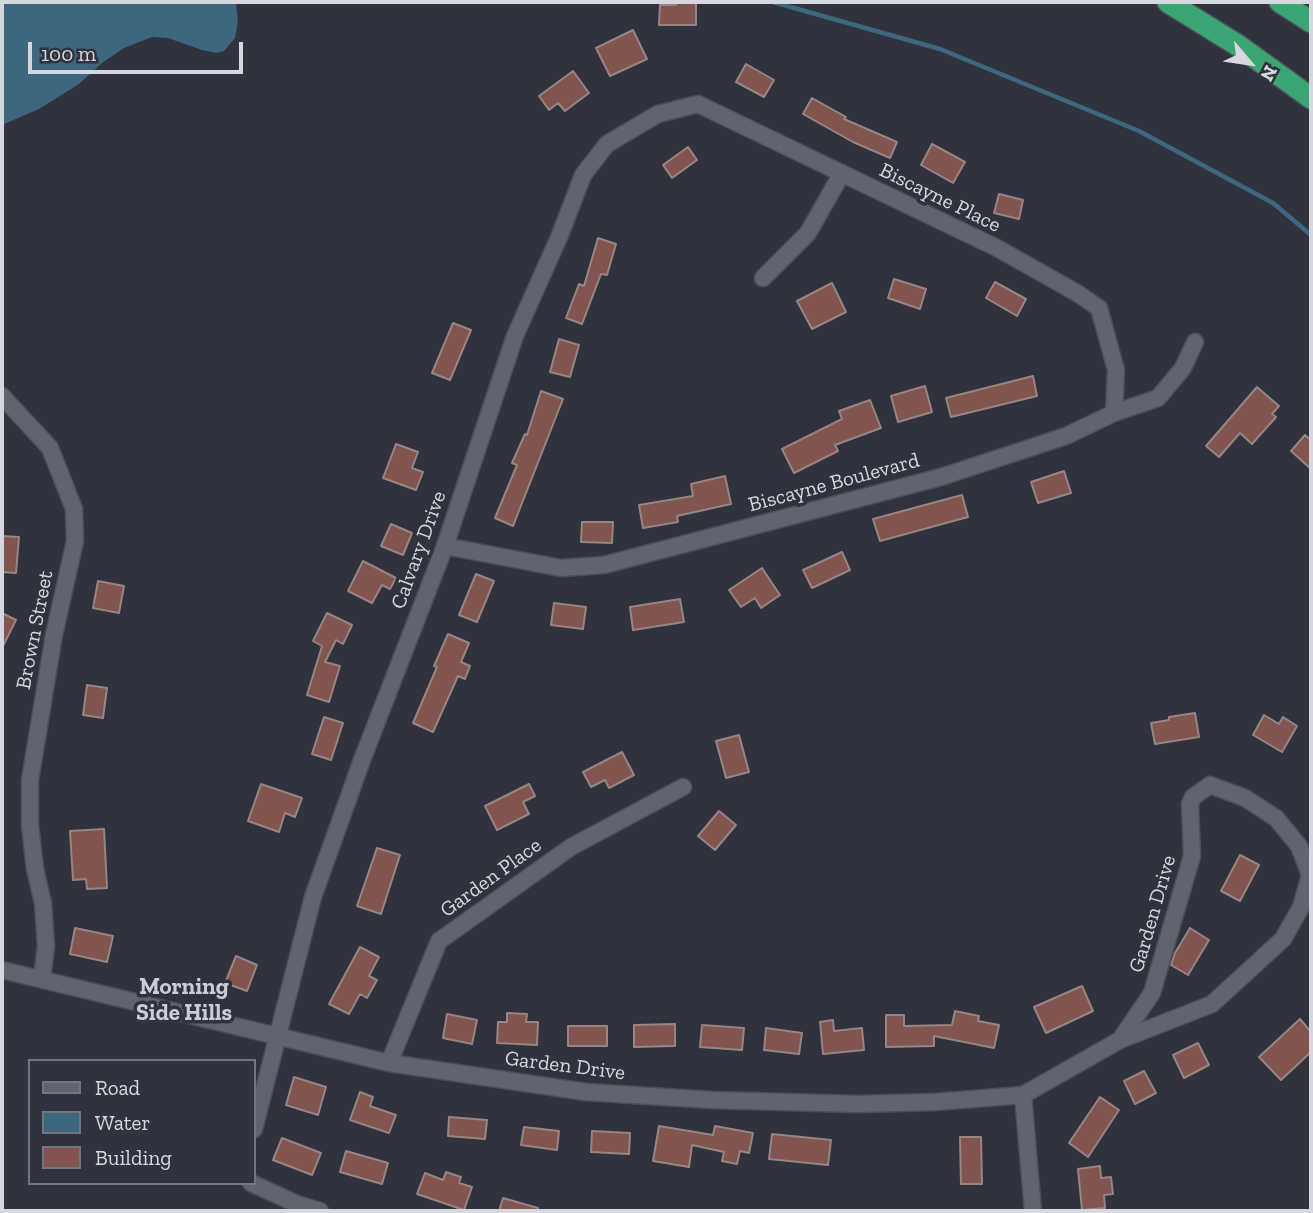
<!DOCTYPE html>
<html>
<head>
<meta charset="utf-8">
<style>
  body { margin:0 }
  #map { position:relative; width:1313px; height:1213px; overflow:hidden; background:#30323d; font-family:"Zilla Slab",serif }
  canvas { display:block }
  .frame { position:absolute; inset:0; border:4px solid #d7d8df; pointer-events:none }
  .legend { position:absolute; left:28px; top:1059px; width:228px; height:126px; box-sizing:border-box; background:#30323d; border:2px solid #73747e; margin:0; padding:9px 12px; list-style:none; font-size:21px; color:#d7d8df }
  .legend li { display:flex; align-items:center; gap:14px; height:35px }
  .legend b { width:35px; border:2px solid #73747e }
  .north { position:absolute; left:1215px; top:28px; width:70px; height:70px; -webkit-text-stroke:5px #30323d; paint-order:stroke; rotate:119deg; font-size:19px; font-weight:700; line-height:28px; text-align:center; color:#d7d8df }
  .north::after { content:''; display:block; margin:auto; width:24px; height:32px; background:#d7d8df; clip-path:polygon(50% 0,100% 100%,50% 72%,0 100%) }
  .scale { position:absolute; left:28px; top:42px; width:215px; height:32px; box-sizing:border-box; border:4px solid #d7d8df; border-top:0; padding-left:9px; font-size:21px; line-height:24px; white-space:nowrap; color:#d7d8df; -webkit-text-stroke:5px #30323d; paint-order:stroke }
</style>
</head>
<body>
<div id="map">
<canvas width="1313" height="1213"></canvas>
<div class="frame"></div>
<ul class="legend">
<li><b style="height:9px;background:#616370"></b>Road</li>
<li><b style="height:19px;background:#3d667f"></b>Water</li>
<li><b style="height:19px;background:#815450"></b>Building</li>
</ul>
<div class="north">N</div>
<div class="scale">100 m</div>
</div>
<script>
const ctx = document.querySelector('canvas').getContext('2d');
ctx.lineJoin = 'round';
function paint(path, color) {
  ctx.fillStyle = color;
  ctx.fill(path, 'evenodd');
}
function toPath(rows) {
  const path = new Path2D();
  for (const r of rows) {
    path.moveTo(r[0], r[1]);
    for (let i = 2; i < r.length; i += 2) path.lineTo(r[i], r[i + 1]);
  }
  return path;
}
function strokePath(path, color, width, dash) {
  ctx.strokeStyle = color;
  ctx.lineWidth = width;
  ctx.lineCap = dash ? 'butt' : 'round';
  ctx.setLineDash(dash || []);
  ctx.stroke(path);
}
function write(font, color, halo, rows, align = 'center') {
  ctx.font = font + ' "Zilla Slab",serif';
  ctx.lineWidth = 7;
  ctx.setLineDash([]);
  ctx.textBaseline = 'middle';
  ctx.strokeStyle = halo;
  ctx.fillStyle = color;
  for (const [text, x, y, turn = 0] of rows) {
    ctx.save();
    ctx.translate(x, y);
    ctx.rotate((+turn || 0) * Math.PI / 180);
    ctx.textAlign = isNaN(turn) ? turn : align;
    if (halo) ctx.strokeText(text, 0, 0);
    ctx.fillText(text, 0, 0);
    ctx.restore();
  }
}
paint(toPath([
  [2,2,236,2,238,21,235,38,224,51,216,53,202,50,168,38,152,37,124,48,102,63,79,84,39,109,2,125]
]), '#3d667f');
strokePath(toPath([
  [773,2,940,49,1139,131,1273,203,1311,235]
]), '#3d667f', 4.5);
const building = toPath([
  [677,2,696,2,696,25,659,25,660,5,676,5,677,2],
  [633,30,647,59,610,76,596,48,633,30],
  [746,64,774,80,764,97,736,82,746,64],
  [573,71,589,93,565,111,558,103,549,110,539,96,573,71],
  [812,98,846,117,844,119,897,142,890,158,853,142,803,114,812,98],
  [932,144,965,162,953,183,921,165,932,144],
  [688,147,697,160,672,178,663,165,688,147],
  [999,194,1023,200,1019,219,994,213,999,194],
  [598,238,616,244,607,275,601,274,582,324,566,318,579,284,584,286,598,238],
  [894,279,926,289,920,309,888,298,894,279],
  [995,282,1026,299,1017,316,986,298,995,282],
  [832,283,846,312,812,329,797,301,832,283],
  [453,323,471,330,450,380,432,373,453,323],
  [559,339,579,345,570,377,550,372,559,339],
  [1033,376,1037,396,951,417,946,398,1033,376],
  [925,386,932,412,898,422,891,396,925,386],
  [1257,387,1279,406,1272,414,1276,417,1252,444,1240,433,1219,457,1206,446,1257,387],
  [541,391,563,399,513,526,495,518,517,465,512,463,525,434,527,435,541,391],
  [870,400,881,428,835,445,838,451,794,473,782,449,842,419,839,411,870,400],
  [1305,435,1311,440,1311,469,1291,451,1305,435],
  [396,444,418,452,412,468,423,472,416,490,383,478,396,444],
  [1064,471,1071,493,1038,503,1031,482,1064,471],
  [725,476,731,504,677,516,678,522,643,528,639,505,693,496,691,484,725,476],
  [962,495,968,517,880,541,873,519,962,495],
  [582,522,613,522,612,543,581,542,582,522],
  [391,524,412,533,403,555,381,546,391,524],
  [2,536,19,537,16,573,2,572,2,536],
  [842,552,850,570,812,588,803,570,842,552],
  [363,561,396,578,390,589,382,585,372,603,348,591,363,561],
  [762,568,780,595,761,608,755,598,741,607,729,590,762,568],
  [476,574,494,581,477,622,459,615,476,574],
  [98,581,124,586,119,613,93,608,98,581],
  [680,599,684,622,633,630,630,607,680,599],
  [554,603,586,607,583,629,551,625,554,603],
  [2,613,16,620,2,648,2,613],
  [327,613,352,625,343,644,336,640,325,662,340,666,329,702,307,695,322,646,313,641,327,613],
  [448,634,469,643,461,662,470,666,465,679,458,676,433,732,413,723,437,667,434,666,448,634],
  [87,685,107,688,103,718,83,715,87,685],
  [1195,713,1199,737,1155,744,1151,723,1169,720,1169,717,1195,713],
  [1264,715,1279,724,1283,717,1297,726,1282,752,1253,735,1264,715],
  [324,717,343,723,331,760,312,754,324,717],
  [739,735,749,772,726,778,716,741,739,735],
  [622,752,634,775,609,788,605,780,591,787,583,772,622,752],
  [261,784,302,798,295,817,285,813,279,832,248,821,261,784],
  [529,784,535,796,523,802,529,814,497,830,485,806,529,784],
  [719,811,736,825,715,850,698,836,719,811],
  [104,829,107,888,87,889,86,879,73,880,70,831,104,829],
  [377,848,400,855,381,914,357,906,377,848],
  [1240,855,1259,865,1240,901,1221,891,1240,855],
  [75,928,113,936,107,962,70,954,75,928],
  [1190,928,1209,940,1188,975,1171,965,1175,953,1190,928],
  [360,947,379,957,369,976,377,980,367,998,360,994,349,1014,329,1004,360,947],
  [236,956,257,965,247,991,225,983,236,956],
  [1082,986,1093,1011,1046,1033,1034,1007,1082,986],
  [955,1011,979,1016,978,1021,999,1025,994,1048,934,1036,934,1046,886,1047,886,1015,904,1015,904,1026,952,1025,955,1011],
  [507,1013,527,1014,526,1022,538,1022,537,1045,497,1043,498,1022,507,1022,507,1013],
  [447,1014,477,1020,472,1044,443,1038,447,1014],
  [1300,1019,1311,1032,1311,1052,1281,1080,1259,1057,1300,1019],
  [833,1020,834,1031,862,1028,864,1050,823,1054,820,1022,833,1020],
  [675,1024,675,1046,634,1047,634,1025,675,1024],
  [702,1025,744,1028,742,1050,700,1047,702,1025],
  [568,1026,607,1026,607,1046,568,1046,568,1026],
  [766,1028,802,1033,799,1054,764,1050,766,1028],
  [1198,1043,1209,1065,1184,1078,1173,1055,1198,1043],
  [1144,1071,1156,1093,1135,1104,1124,1081,1144,1071],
  [294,1077,326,1087,318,1115,286,1105,294,1077],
  [360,1092,373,1097,370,1106,396,1115,389,1133,350,1120,360,1092],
  [1100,1097,1119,1110,1088,1157,1069,1143,1100,1097],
  [449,1117,487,1120,485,1139,448,1136,449,1117],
  [659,1126,713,1135,715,1126,753,1133,749,1153,740,1151,737,1164,722,1161,724,1152,692,1145,689,1167,653,1161,659,1126],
  [524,1127,559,1131,557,1150,521,1145,524,1127],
  [592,1131,630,1133,629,1154,591,1152,592,1131],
  [772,1134,831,1140,828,1165,769,1159,772,1134],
  [960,1137,981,1137,982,1184,961,1184,960,1137],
  [282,1138,321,1153,312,1175,273,1160,282,1138],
  [346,1151,388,1163,382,1184,340,1172,346,1151],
  [1100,1166,1101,1178,1111,1177,1113,1194,1104,1195,1105,1208,1082,1210,1078,1169,1100,1166],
  [446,1172,461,1177,459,1183,472,1187,464,1210,417,1194,425,1173,443,1180,446,1172],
  [503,1198,538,1208,538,1211,499,1211,503,1198]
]);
paint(building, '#815450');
strokePath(building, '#968583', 2);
const minor = toPath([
  [763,278,808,233,842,173],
  [2,396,50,448,74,509,75,541,54,635,30,780,30,825,35,869,43,903,46,946,42,978],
  [445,546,561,568,604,565,941,477,1066,436,1114,413,1158,398,1183,368,1195,342],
  [1210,785,1245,798,1276,818,1299,846,1310,875,1301,907,1283,939,1212,1004,1120,1040,1152,993,1192,856,1190,804,1193,797,1210,785],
  [2,970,389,1063,586,1092,712,1100,858,1104,935,1102,1023,1095,1120,1040],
  [389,1063,439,941,571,847,683,787],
  [1023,1095,1033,1211],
  [254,1129,313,897,362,760,445,546,515,336,560,235,583,175,607,144,658,114,698,104,997,248,1077,293,1099,308,1116,370,1114,413],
  [251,1183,297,1204,320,1211]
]);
const highway = toPath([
  [1168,2,1239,46,1311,98],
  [1280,2,1311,22]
]);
strokePath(minor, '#4d4e58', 19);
strokePath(highway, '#4d4e58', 24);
strokePath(minor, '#616370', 16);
strokePath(highway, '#3ba573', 21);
write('21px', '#d7d8df', '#30323d', [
  ["Biscayne Place",940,198,26],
  ["Biscayne Boulevard",834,483,-15],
  ["Calvary Drive",419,550,-70],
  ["Brown Street",35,630,-79],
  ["Garden Place",491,878,-36],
  ["Garden Drive",1153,914,-74],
  ["Garden Drive",565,1066,7]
]);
write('bold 23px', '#caccdb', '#30323d', [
  ["Morning",184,987],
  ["Side Hills",184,1013]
]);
</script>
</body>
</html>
